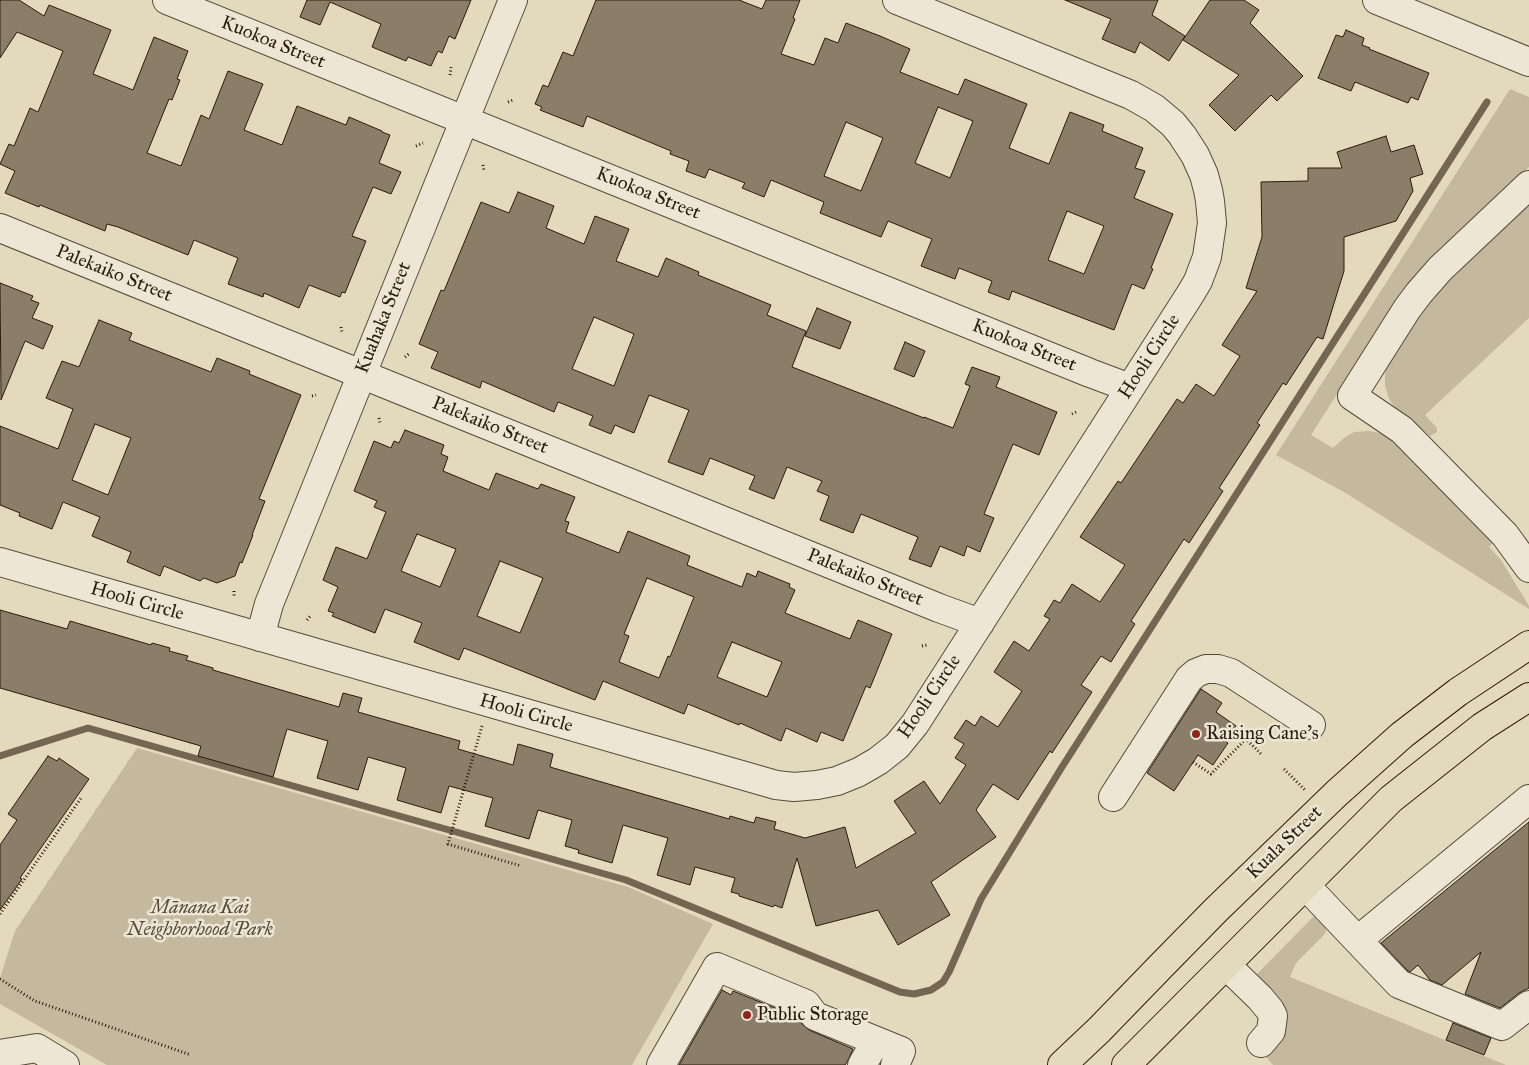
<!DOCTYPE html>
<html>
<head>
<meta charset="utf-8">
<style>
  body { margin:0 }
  canvas { display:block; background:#e3d9bd }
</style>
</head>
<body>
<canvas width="1529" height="1065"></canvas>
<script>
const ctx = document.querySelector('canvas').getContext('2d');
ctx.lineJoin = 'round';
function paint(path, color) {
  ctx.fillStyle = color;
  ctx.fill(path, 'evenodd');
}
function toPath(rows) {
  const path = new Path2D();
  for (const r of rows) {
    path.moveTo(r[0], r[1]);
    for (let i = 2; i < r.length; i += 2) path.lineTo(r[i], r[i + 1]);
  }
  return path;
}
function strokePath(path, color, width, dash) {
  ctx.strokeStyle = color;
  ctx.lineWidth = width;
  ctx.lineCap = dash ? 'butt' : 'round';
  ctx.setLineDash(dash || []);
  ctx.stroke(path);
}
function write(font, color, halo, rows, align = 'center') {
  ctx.font = font + ' "IM FELL Great Primer",serif';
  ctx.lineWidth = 5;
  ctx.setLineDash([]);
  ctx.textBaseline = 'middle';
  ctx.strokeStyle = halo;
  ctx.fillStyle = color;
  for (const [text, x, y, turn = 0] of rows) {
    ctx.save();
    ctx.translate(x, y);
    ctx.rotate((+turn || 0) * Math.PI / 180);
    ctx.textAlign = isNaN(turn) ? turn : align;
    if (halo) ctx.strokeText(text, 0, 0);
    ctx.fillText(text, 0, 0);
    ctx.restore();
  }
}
paint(toPath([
  [1510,89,1529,97,1529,167,1416,275,1401,294,1311,435,1333,448,1344,438,1354,432,1369,431,1380,433,1392,439,1406,452,1493,543,1489,547,1501,560,1529,606,1529,609,1344,492,1276,455],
  [1529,203,1529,318,1425,415,1437,428,1437,432,1430,436,1396,409,1389,399,1385,386,1385,373,1390,359,1431,297],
  [137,748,628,887,713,924,632,1065,107,1065,0,1004,0,978,15,931],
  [1316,914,1326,925,1326,931,1324,935,1296,963,1290,977,1506,1065,1273,1065,1265,1056,1278,1045,1283,1035,1256,975]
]), '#c4b99f');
strokePath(toPath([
  [0,756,88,728,626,880,900,992,914,994,931,990,943,982,949,972,981,899,1062,767,1487,102]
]), '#736753', 7);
const building = toPath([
  [0,0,19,0,44,16,49,5,111,30,93,74,133,90,154,37,188,51,177,79,180,80,172,100,169,99,147,153,181,166,201,115,209,119,228,71,263,84,244,130,282,145,297,106,346,125,349,117,382,131,382,132,390,135,379,163,401,172,391,194,373,187,352,236,366,241,345,293,342,292,340,297,309,285,299,308,264,293,263,297,228,284,238,258,194,240,188,255,118,227,107,224,105,231,40,205,39,207,5,193,15,171,0,164,9,144,14,146,30,108,38,112,63,51,17,32,0,58,0,0],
  [307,0,471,0,455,39,449,36,442,53,438,51,431,66,408,57,406,61,372,47,381,24,330,2,320,25,300,17,307,0],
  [596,0,739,0,762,9,766,0,800,0,793,18,795,19,781,54,814,65,825,38,838,43,846,23,880,36,910,49,900,72,958,95,965,79,1027,104,1009,148,1049,164,1070,112,1104,125,1102,131,1143,148,1135,168,1145,171,1134,198,1173,214,1151,268,1153,269,1144,289,1132,284,1114,330,1012,291,1009,300,988,292,992,281,959,268,955,279,921,266,932,239,888,221,881,237,820,213,824,202,771,180,764,197,742,188,745,183,709,169,705,178,686,171,689,161,670,154,671,151,587,116,583,127,540,110,542,107,535,104,543,85,548,87,563,52,573,56,596,0],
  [938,107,973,121,950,178,915,163,938,107],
  [846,122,883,138,861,191,824,176,846,122],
  [1067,211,1104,226,1084,274,1048,260,1067,211],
  [1065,0,1158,0,1152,15,1185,36,1169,61,1140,42,1135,53,1102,39,1111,19,1065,0],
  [1210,0,1244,0,1259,10,1250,23,1303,76,1277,101,1271,95,1235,131,1209,105,1239,75,1183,40,1210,0],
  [1346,30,1364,38,1362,45,1370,48,1369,49,1429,73,1418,100,1411,97,1408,103,1355,82,1351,91,1318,78,1336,35,1343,37,1346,30],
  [1386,136,1391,152,1414,145,1423,174,1410,178,1413,191,1396,221,1344,237,1344,271,1323,339,1317,337,1286,385,1283,383,1257,423,1260,425,1219,488,1223,491,1189,543,1184,539,1131,621,1135,624,1111,662,1101,656,1081,685,1092,692,1052,753,1050,751,1018,800,993,784,976,810,996,837,931,882,950,915,898,945,878,910,816,926,797,858,782,908,774,905,773,907,739,896,739,894,731,892,735,878,695,867,690,885,657,875,668,838,623,825,612,863,578,853,579,850,565,846,572,820,538,810,529,839,485,826,493,798,449,786,441,813,397,800,406,768,368,757,358,790,317,778,328,741,287,729,273,777,198,756,201,746,0,688,0,610,67,629,70,621,151,645,152,643,170,648,169,651,188,656,186,660,213,668,213,670,339,707,343,693,362,698,358,712,460,741,458,749,513,765,518,744,553,754,550,767,729,819,730,816,754,823,756,817,776,822,774,829,805,838,845,827,856,868,916,833,894,801,924,781,940,804,966,765,955,758,964,744,954,738,966,720,975,726,981,716,998,727,1022,691,994,672,1014,641,1029,651,1050,619,1044,616,1054,600,1060,603,1072,584,1100,602,1125,565,1080,537,1118,481,1121,483,1177,399,1183,403,1196,384,1214,396,1240,356,1222,345,1257,291,1246,288,1262,237,1261,182,1308,181,1308,168,1342,168,1337,152,1386,136],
  [518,192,554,206,546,228,584,244,595,216,629,229,616,261,658,277,666,258,699,272,698,275,771,305,767,315,806,331,792,367,924,418,924,417,953,428,970,386,965,384,972,367,1000,377,996,387,1057,412,1039,455,1013,444,984,514,994,518,980,552,967,546,964,556,940,546,931,567,909,559,918,537,861,514,853,533,820,520,829,496,817,491,822,481,787,467,774,499,749,489,755,476,710,458,703,475,668,462,689,410,649,395,634,433,615,425,611,434,589,425,593,416,558,402,554,412,482,381,480,388,431,368,438,352,419,344,441,290,444,291,481,202,509,213,518,192],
  [594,317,634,334,614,386,572,369,594,317],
  [0,283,33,296,31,300,39,303,32,318,53,326,43,349,25,341,1,400,0,283],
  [817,308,851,322,840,349,805,336,817,308],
  [99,320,132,333,129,340,211,372,217,358,250,371,249,374,301,395,259,499,265,501,252,535,253,535,242,563,240,562,235,576,217,583,204,578,200,581,164,566,160,576,127,562,131,552,92,536,100,517,63,502,52,529,19,516,20,513,0,505,0,426,58,449,73,409,46,398,62,361,79,367,99,320],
  [95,424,131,438,108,495,72,480,95,424],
  [905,342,925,351,914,377,894,369,905,342],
  [405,430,444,445,441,454,448,457,443,471,489,490,496,473,538,489,541,484,575,497,565,521,569,522,566,532,619,553,628,531,690,556,687,565,742,587,747,573,756,577,758,571,790,584,789,587,795,590,785,613,850,639,858,620,892,634,870,688,866,686,843,741,821,732,817,742,786,728,781,741,740,723,739,725,688,704,684,714,603,681,595,700,464,648,459,660,414,642,422,623,385,609,375,633,332,616,334,613,328,611,338,587,323,580,336,547,367,559,386,512,374,507,377,501,354,491,374,441,391,448,394,441,399,443,405,430],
  [417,534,456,549,440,587,401,571,417,534],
  [500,561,543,578,520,633,477,616,500,561],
  [647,578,694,597,670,657,668,656,659,678,619,662,629,636,624,634,647,578],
  [732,642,782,662,767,697,717,677,732,642],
  [1201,689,1222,703,1216,712,1236,726,1225,741,1228,743,1213,765,1198,755,1174,791,1147,773,1201,689],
  [48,756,57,761,59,758,89,779,20,878,22,879,0,910,0,845,17,820,8,814,48,756],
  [1529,822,1529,988,1519,993,1500,1008,1465,994,1481,952,1442,985,1430,980,1418,965,1410,972,1408,971,1381,943,1529,822],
  [722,990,731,995,733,991,780,1010,799,1021,809,1030,846,1046,853,1049,848,1060,845,1065,679,1065,722,990],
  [1453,1023,1491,1038,1484,1055,1446,1040,1453,1023]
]);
paint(building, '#8a7e69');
strokePath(building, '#2a1c0d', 1);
const minor = toPath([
  [167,0,1090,373,1130,388],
  [1377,0,1529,62],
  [1529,185,1440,269,1419,293,1407,309,1352,396,1402,430,1505,535,1529,568],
  [0,228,939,608,980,623],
  [0,562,776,785,794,787,817,785,837,781,859,772,878,761,897,746,915,724,1191,293,1198,281,1207,257,1212,223,1210,201,1208,190,1204,175,1195,155,1182,135,1173,124,1154,108,1131,95,897,0],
  [260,637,269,604,513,0],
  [1113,797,1189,679,1196,673,1206,669,1218,669,1231,673,1311,725],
  [1305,885,1399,984,1502,1026,1529,1005],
  [1358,940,1529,799],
  [1226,965,1260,998,1270,1010,1273,1016,1271,1031,1261,1043],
  [0,1054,37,1048,65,1065],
  [661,1065,717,967,806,1004,815,1016,901,1051,895,1065],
  [862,1065,876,1041]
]);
const major = toPath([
  [1062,1065,1099,1030,1163,964,1216,910,1337,793,1402,735,1458,692,1529,645],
  [1126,1065,1391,799,1482,727,1529,697]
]);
strokePath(minor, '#584b39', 30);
strokePath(major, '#2a1c0d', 30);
strokePath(toPath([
  [450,75,451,67],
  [508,102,513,100],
  [416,146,423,143],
  [483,165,484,171],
  [341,327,342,332],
  [405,357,410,353],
  [312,396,316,395],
  [1072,414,1076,412],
  [379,418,380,423],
  [234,591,234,598],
  [307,620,311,615],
  [922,646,927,645],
  [482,726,448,844,521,866],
  [1193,762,1211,774,1246,739,1261,754],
  [1284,769,1305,790],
  [0,914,81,798],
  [0,979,35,1001,191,1055]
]), '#2a1c0d', 3, [1, 2.5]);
strokePath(minor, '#ede6d4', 28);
strokePath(major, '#e3d9bd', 28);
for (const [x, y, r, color] of [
  [1196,734,5,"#8f2418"],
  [747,1015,5,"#8f2418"]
]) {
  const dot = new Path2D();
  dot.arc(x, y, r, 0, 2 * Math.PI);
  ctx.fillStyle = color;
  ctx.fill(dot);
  strokePath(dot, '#ede6d4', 2);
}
write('19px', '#2a1c0d', '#ede6d4', [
  ["Kuokoa Street",273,43,22],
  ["Kuokoa Street",648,194,22],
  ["Palekaiko Street",114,274,22],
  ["Kuahaka Street",384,318,-68],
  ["Kuokoa Street",1024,346,22],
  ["Hooli Circle",1150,357,-57],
  ["Palekaiko Street",490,426,22],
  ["Palekaiko Street",865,578,22],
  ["Hooli Circle",137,602,16],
  ["Hooli Circle",930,697,-56],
  ["Hooli Circle",526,714,16],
  ["Kuala Street",1285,843,-44]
]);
write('19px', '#2a1c0d', '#ede6d4', [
  ["Raising Cane's",1206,734],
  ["Public Storage",757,1015]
], 'left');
write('italic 19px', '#584b39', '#ede6d4', [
  ["Mānana Kai",200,908],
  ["Neighborhood Park",200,930]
]);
</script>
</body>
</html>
